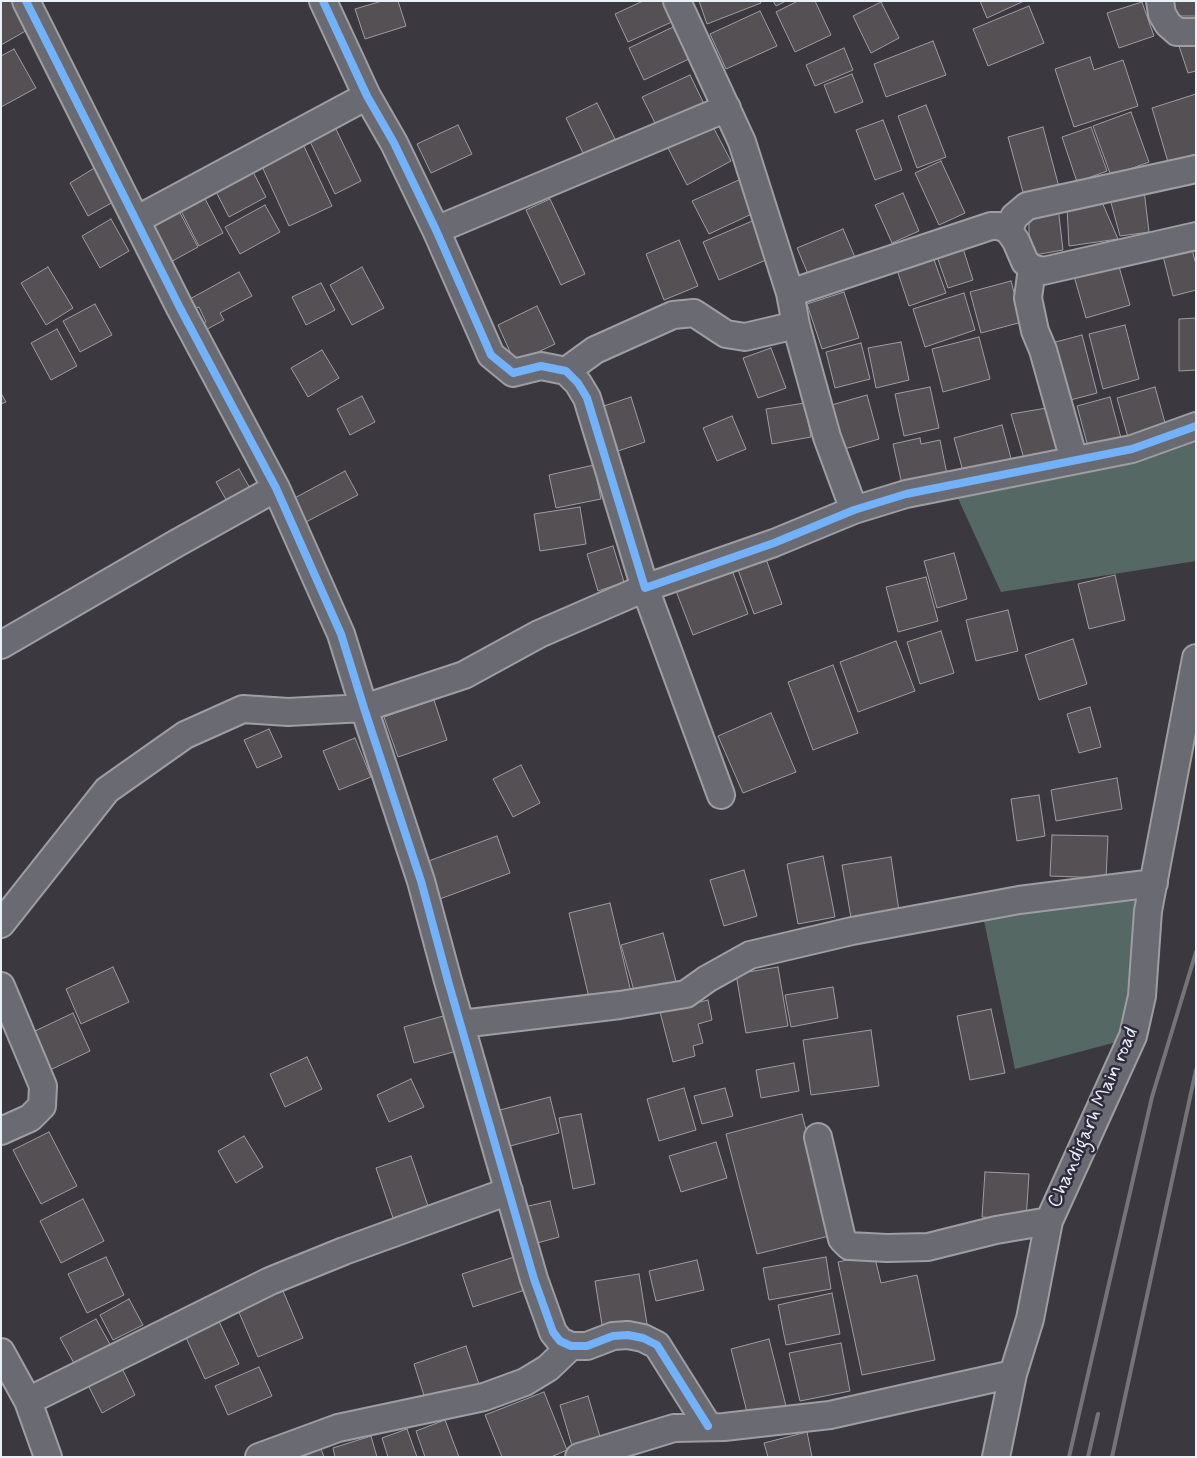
<!DOCTYPE html>
<html>
<head>
<meta charset="utf-8">
<style>
  body { margin:0 }
  #map { position:relative; width:1197px; height:1458px; overflow:hidden; background:#3c3840; font-family:Mynerve,sans-serif }
  canvas { display:block }
  .frame { position:absolute; inset:0; border:2px solid #e8f1f8; pointer-events:none }
</style>
</head>
<body>
<div id="map">
<canvas width="1197" height="1458"></canvas>
<div class="frame"></div>
</div>
<script>
const ctx = document.querySelector('canvas').getContext('2d');
ctx.lineJoin = 'round';
function paint(path, color) {
  ctx.fillStyle = color;
  ctx.fill(path, 'evenodd');
}
function toPath(rows) {
  const path = new Path2D();
  for (const r of rows) {
    path.moveTo(r[0], r[1]);
    for (let i = 2; i < r.length; i += 2) path.lineTo(r[i], r[i + 1]);
  }
  return path;
}
function strokePath(path, color, width, dash) {
  ctx.strokeStyle = color;
  ctx.lineWidth = width;
  ctx.lineCap = dash ? 'butt' : 'round';
  ctx.setLineDash(dash || []);
  ctx.stroke(path);
}
function write(font, color, halo, rows, align = 'center') {
  ctx.font = font + ' Mynerve,sans-serif';
  ctx.lineWidth = 5;
  ctx.setLineDash([]);
  ctx.textBaseline = 'middle';
  ctx.strokeStyle = halo;
  ctx.fillStyle = color;
  for (const [text, x, y, turn = 0] of rows) {
    ctx.save();
    ctx.translate(x, y);
    ctx.rotate((+turn || 0) * Math.PI / 180);
    ctx.textAlign = isNaN(turn) ? turn : align;
    if (halo) ctx.strokeText(text, 0, 0);
    ctx.fillText(text, 0, 0);
    ctx.restore();
  }
}
paint(toPath([
  [1196,437,1196,561,1001,592,956,494],
  [1140,893,1124,1040,1015,1069,983,916]
]), '#556863');
const building = toPath([
  [1,1,12,1,29,29,1,45,1,1],
  [382,1,398,1,406,26,365,39,355,9,382,1],
  [643,1,668,1,676,20,628,42,615,14,643,1],
  [699,1,760,1,761,3,707,24,699,1],
  [773,1,786,1,776,6,773,1],
  [798,1,815,1,831,35,795,52,776,12,798,1],
  [980,1,1024,1,987,18,980,1],
  [1173,1,1196,1,1196,16,1172,16,1173,1],
  [881,2,899,38,871,53,853,16,881,2],
  [1142,2,1154,36,1119,48,1107,13,1142,2],
  [1029,6,1044,43,988,66,973,29,1029,6],
  [760,11,777,46,726,69,710,34,760,11],
  [673,27,689,59,644,80,629,48,673,27],
  [1196,38,1196,71,1188,73,1178,43,1196,38],
  [933,41,946,75,886,97,874,64,933,41],
  [844,48,853,70,815,86,806,65,844,48],
  [14,49,36,88,1,107,1,56,14,49],
  [1090,57,1094,70,1123,60,1138,106,1074,127,1055,69,1090,57],
  [852,74,863,102,835,113,824,85,852,74],
  [690,75,706,108,659,131,642,97,690,75],
  [1196,94,1196,154,1168,162,1152,108,1196,94],
  [597,103,615,139,584,155,566,118,597,103],
  [926,105,946,157,917,168,898,116,926,105],
  [1131,112,1149,162,1111,176,1093,126,1131,112],
  [883,120,902,170,875,180,856,130,883,120],
  [333,123,361,181,335,194,307,135,333,123],
  [458,125,472,154,431,173,417,144,458,125],
  [712,125,731,161,687,185,668,148,712,125],
  [1043,127,1059,187,1024,196,1008,137,1043,127],
  [1091,127,1107,171,1077,182,1062,137,1091,127],
  [302,142,332,206,289,226,260,162,302,142],
  [941,161,965,213,939,225,915,173,941,161],
  [249,164,266,197,229,217,212,184,249,164],
  [96,167,115,201,88,216,70,183,96,167],
  [741,179,756,212,709,234,692,201,741,179],
  [1144,190,1149,232,1120,236,1110,199,1144,190],
  [202,193,223,233,199,246,178,205,202,193],
  [903,193,919,231,892,243,875,205,903,193],
  [550,199,585,274,561,285,526,210,550,199],
  [1102,202,1118,239,1069,246,1067,208,1102,202],
  [265,205,280,232,240,254,225,227,265,205],
  [1058,207,1063,250,1029,256,1029,217,1058,207],
  [178,209,198,247,167,264,147,226,178,209],
  [111,219,129,251,100,268,82,236,111,219],
  [757,219,773,257,719,280,703,242,757,219],
  [843,229,857,262,811,281,797,248,843,229],
  [679,240,698,286,664,300,646,254,679,240],
  [961,242,973,280,948,288,935,251,961,242],
  [1192,249,1196,265,1196,290,1173,296,1163,256,1192,249],
  [933,257,946,293,909,306,897,270,933,257],
  [1118,263,1130,305,1086,318,1074,276,1118,263],
  [48,267,73,308,46,325,21,283,48,267],
  [362,267,384,308,352,325,330,285,362,267],
  [239,272,252,296,220,313,224,320,200,333,197,326,206,322,199,307,194,309,188,300,239,272],
  [1011,281,1022,322,981,333,970,292,1011,281],
  [321,283,335,310,306,325,292,297,321,283],
  [844,292,859,338,822,349,807,304,844,292],
  [964,293,975,330,925,347,913,309,964,293],
  [95,304,112,335,80,352,63,321,95,304],
  [537,306,555,344,515,363,498,325,537,306],
  [1196,318,1196,370,1179,371,1179,319,1196,318],
  [1125,325,1139,379,1103,389,1089,334,1125,325],
  [57,329,77,366,51,380,31,343,57,329],
  [1082,335,1097,393,1063,402,1048,344,1082,335],
  [979,337,990,379,943,392,932,349,979,337],
  [901,342,909,380,876,388,868,348,901,342],
  [861,343,870,379,835,388,826,352,861,343],
  [771,348,786,388,758,398,743,358,771,348],
  [322,350,339,378,308,397,291,368,322,350],
  [930,387,939,428,904,436,895,394,930,387],
  [1155,387,1167,430,1129,441,1117,398,1155,387],
  [1,393,6,402,1,404,1,393],
  [867,395,879,439,841,450,828,406,867,395],
  [362,396,375,422,350,435,337,409,362,396],
  [631,397,645,442,612,453,598,408,631,397],
  [1110,397,1121,438,1088,447,1077,406,1110,397],
  [805,403,811,437,772,444,766,409,805,403],
  [1047,408,1064,450,1025,462,1011,414,1047,408],
  [732,416,746,449,717,461,703,428,732,416],
  [1002,425,1012,462,964,475,954,438,1002,425],
  [920,438,921,444,940,440,948,479,903,489,893,444,920,438],
  [594,465,601,499,556,508,549,475,594,465],
  [239,469,255,497,232,510,216,482,239,469],
  [345,471,358,495,302,524,289,501,345,471],
  [580,507,586,544,540,551,534,514,580,507],
  [613,546,624,582,598,591,587,554,613,546],
  [954,553,967,599,937,608,924,561,954,553],
  [765,556,782,604,754,614,737,567,765,556],
  [732,570,748,614,693,635,676,591,732,570],
  [1115,575,1125,620,1089,629,1078,584,1115,575],
  [926,577,938,621,898,632,886,587,926,577],
  [1008,610,1018,651,976,661,966,620,1008,610],
  [941,631,954,673,920,684,907,642,941,631],
  [1073,639,1087,684,1039,700,1025,655,1073,639],
  [896,641,915,691,858,712,840,662,896,641],
  [833,665,858,733,813,750,788,682,833,665],
  [434,700,447,740,398,757,384,717,434,700],
  [1090,707,1101,747,1079,753,1067,714,1090,707],
  [771,713,796,772,743,793,718,736,771,713],
  [269,729,282,757,257,768,244,740,269,729],
  [355,738,371,777,339,790,323,751,355,738],
  [521,765,540,803,513,817,493,779,521,765],
  [1117,778,1122,809,1056,821,1051,790,1117,778],
  [1039,795,1045,836,1017,841,1011,799,1039,795],
  [1052,835,1108,836,1106,878,1050,876,1052,835],
  [497,836,510,873,437,900,423,863,497,836],
  [823,856,835,917,798,924,787,864,823,856],
  [891,857,899,911,851,918,842,865,891,857],
  [744,870,757,916,724,926,710,880,744,870],
  [610,903,631,992,590,1002,569,913,610,903],
  [663,933,678,989,637,1001,621,945,663,933],
  [113,967,129,1002,81,1024,66,989,113,967],
  [778,967,788,1026,746,1033,736,974,778,967],
  [833,987,838,1018,791,1027,785,995,833,987],
  [708,1000,712,1020,698,1024,703,1043,693,1046,695,1056,673,1062,660,1012,708,1000],
  [991,1009,1005,1073,970,1080,957,1016,991,1009],
  [73,1013,90,1051,50,1070,33,1032,73,1013],
  [454,1013,464,1049,414,1063,404,1027,454,1013],
  [871,1030,879,1086,811,1095,803,1040,871,1030],
  [307,1057,322,1089,285,1107,270,1074,307,1057],
  [794,1063,799,1091,761,1098,756,1070,794,1063],
  [411,1079,424,1107,389,1122,377,1095,411,1079],
  [684,1088,696,1130,659,1141,647,1099,684,1088],
  [725,1088,733,1116,702,1124,694,1096,725,1088],
  [550,1097,559,1133,510,1146,500,1110,550,1097],
  [581,1114,595,1184,573,1189,559,1118,581,1114],
  [802,1114,833,1235,757,1254,726,1134,802,1114],
  [49,1132,77,1186,41,1204,13,1150,49,1132],
  [244,1136,263,1167,236,1183,218,1151,244,1136],
  [716,1142,727,1178,681,1192,669,1156,716,1142],
  [411,1156,428,1206,393,1218,376,1168,411,1156],
  [985,1172,1029,1174,1026,1220,982,1217,985,1172],
  [83,1199,104,1241,61,1263,40,1221,83,1199],
  [550,1201,559,1237,530,1245,520,1208,550,1201],
  [874,1254,881,1283,917,1275,935,1360,862,1375,838,1262,874,1254],
  [106,1257,124,1295,87,1313,68,1274,106,1257],
  [514,1257,525,1290,473,1307,462,1274,514,1257],
  [826,1257,831,1289,769,1300,763,1268,826,1257],
  [697,1260,704,1290,656,1301,649,1271,697,1260],
  [639,1274,647,1324,603,1331,595,1281,639,1274],
  [280,1284,303,1338,258,1357,235,1303,280,1284],
  [832,1293,840,1334,786,1345,778,1305,832,1293],
  [129,1299,143,1325,113,1340,100,1315,129,1299],
  [216,1315,239,1364,205,1379,183,1331,216,1315],
  [96,1319,111,1346,75,1365,60,1338,96,1319],
  [769,1339,787,1410,749,1420,731,1349,769,1339],
  [841,1343,850,1391,800,1401,789,1353,841,1343],
  [466,1346,480,1387,427,1405,414,1364,466,1346],
  [120,1364,135,1395,102,1413,86,1381,120,1364],
  [259,1367,272,1396,228,1415,215,1386,259,1367],
  [544,1392,567,1450,551,1457,502,1457,485,1415,544,1392],
  [588,1396,601,1440,573,1449,560,1405,588,1396],
  [445,1420,459,1457,425,1457,416,1431,445,1420],
  [407,1429,417,1457,388,1457,382,1438,407,1429],
  [807,1432,812,1457,768,1457,764,1443,807,1432],
  [371,1436,377,1457,335,1457,333,1448,371,1436],
  [321,1449,324,1457,301,1457,321,1449]
]);
paint(building, '#545053');
strokePath(building, '#9d9da2', 1);
const minor = toPath([
  [26,1,180,308,276,488,341,634,364,708,421,881,448,981,534,1279,553,1332,560,1341,571,1346,587,1346,613,1336,628,1335,643,1338,657,1345,708,1426],
  [323,1,367,96,394,143,436,230,491,355,513,373,541,366,566,371,578,383,587,398,645,588,774,543,854,510,906,494,1132,449,1196,426],
  [677,1,742,142,790,293,796,325,827,437,854,510],
  [1160,1,1162,14,1168,24,1177,32,1196,32],
  [136,220,367,96],
  [436,230,727,108],
  [1009,231,1014,217,1027,206,1196,169],
  [1032,268,1028,298,1035,331,1043,350,1074,460],
  [790,293,991,226,1000,226,1009,231,1016,241,1025,262,1032,268,1043,271,1196,236],
  [566,371,595,350,673,315,694,313,726,334,745,337,796,325],
  [1,645,177,543,276,488],
  [1,924,107,790,185,735,243,709,288,712,364,708,464,675,539,634,645,588,721,795],
  [1,986,43,1086,42,1106,30,1118,1,1131],
  [461,1024,620,1005,686,994,707,979,750,955,852,931,1019,900,1154,883],
  [818,1137,842,1239,849,1246,887,1248,928,1247,996,1230,1049,1221],
  [1,1352,28,1401,48,1457],
  [28,1401,270,1281,344,1251,509,1191],
  [259,1457,338,1428,484,1397,525,1382,548,1368,571,1346],
  [579,1457,674,1428,724,1427,830,1415,1013,1374],
  [996,1457,1013,1374,1030,1319,1049,1221,1133,1036,1142,996,1148,911,1196,658]
]);
strokePath(minor, '#9d9da2', 30);
strokePath(minor, '#6a6b72', 26);
strokePath(toPath([
  [1069,1457,1152,1097,1196,952],
  [1088,1457,1098,1414],
  [1112,1457,1196,1070]
]), '#747479', 4);
strokePath(toPath([
  [26,1,180,308,276,488,341,634,364,708,421,881,448,981,534,1279,553,1332,560,1341,571,1346,587,1346,613,1336,628,1335,643,1338,657,1345,708,1426],
  [323,1,367,96,394,143,436,230,491,355,513,373,541,366,566,371,578,383,587,398,645,588,774,543,854,510,906,494,1132,449,1196,426]
]), '#73b2f8', 8);
write('20px', '#e8f1f8', '#2f2a3d', [
  ["Chandigarh Main road",1094,1118,-66]
]);
</script>
</body>
</html>
